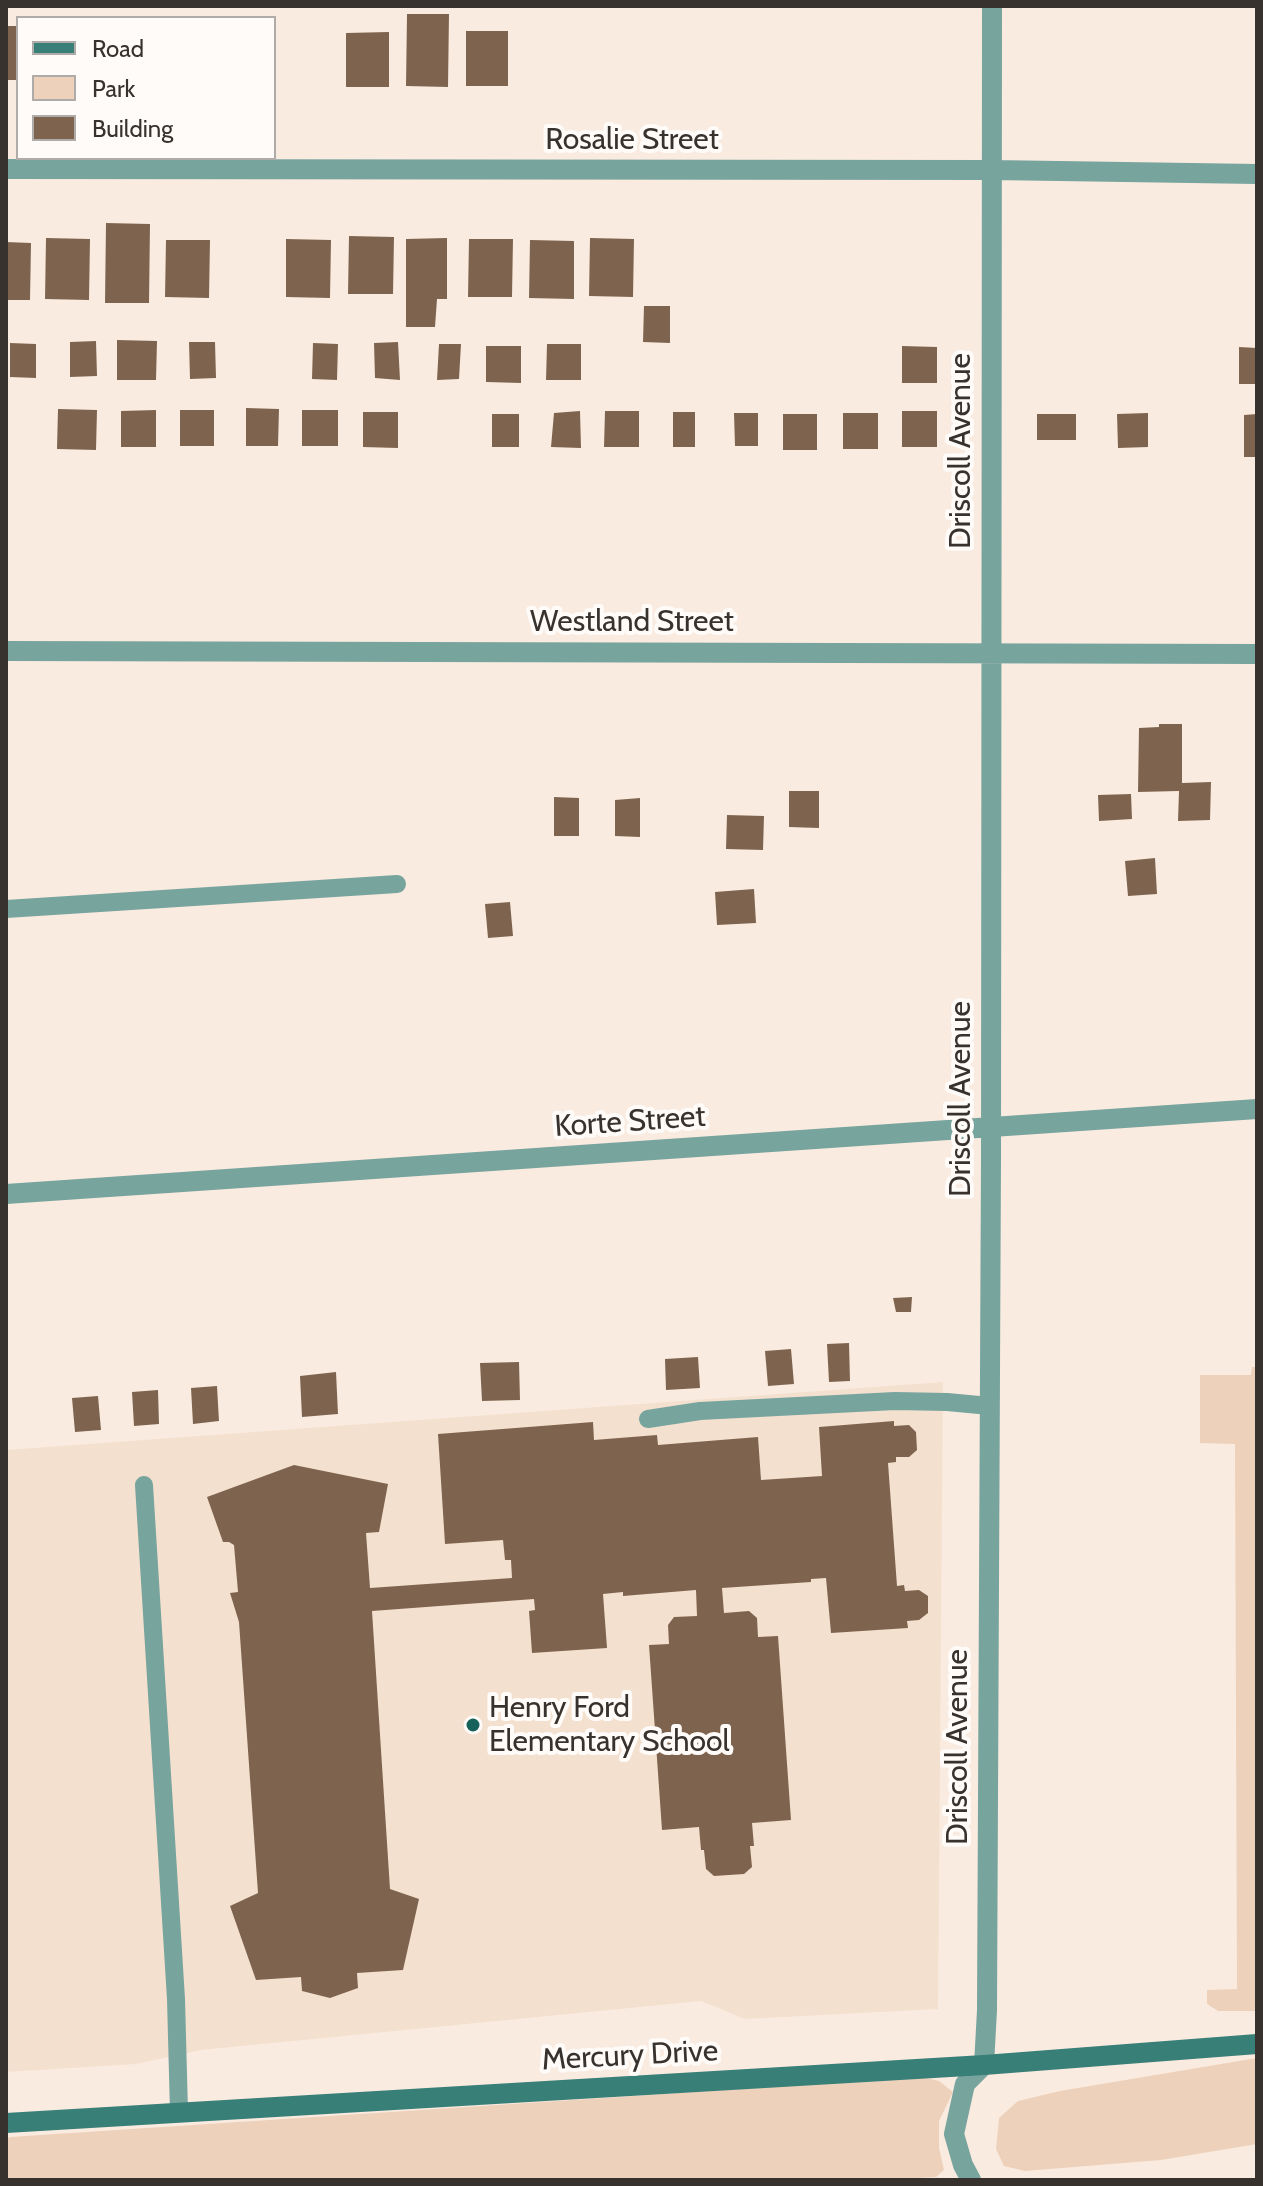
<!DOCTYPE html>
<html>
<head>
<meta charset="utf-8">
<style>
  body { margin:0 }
  #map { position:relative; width:1263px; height:2186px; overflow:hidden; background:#faebe0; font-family:Cabin,sans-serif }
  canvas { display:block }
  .frame { position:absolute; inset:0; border:8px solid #38322e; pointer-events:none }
  .legend { position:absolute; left:16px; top:16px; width:260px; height:144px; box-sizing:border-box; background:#fefbf9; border:2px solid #afaba8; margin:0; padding:10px 14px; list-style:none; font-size:24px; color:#38322e }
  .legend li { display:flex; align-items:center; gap:16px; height:40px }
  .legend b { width:40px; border:2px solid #afaba8 }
</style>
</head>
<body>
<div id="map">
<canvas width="1263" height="2186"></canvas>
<div class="frame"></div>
<ul class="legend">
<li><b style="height:10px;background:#387f78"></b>Road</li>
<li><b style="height:22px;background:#edd1ba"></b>Park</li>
<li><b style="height:22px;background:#7e644e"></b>Building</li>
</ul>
</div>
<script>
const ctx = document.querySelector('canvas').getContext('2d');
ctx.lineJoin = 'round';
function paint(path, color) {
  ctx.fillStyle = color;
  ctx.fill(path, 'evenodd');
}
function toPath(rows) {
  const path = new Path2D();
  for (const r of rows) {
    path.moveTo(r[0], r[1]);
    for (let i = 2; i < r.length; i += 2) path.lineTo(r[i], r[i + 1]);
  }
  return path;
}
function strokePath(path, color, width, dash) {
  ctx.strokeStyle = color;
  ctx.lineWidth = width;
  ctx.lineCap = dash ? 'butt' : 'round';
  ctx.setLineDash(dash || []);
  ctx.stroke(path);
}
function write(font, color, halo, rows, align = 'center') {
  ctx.font = font + ' Cabin,sans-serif';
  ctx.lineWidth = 8;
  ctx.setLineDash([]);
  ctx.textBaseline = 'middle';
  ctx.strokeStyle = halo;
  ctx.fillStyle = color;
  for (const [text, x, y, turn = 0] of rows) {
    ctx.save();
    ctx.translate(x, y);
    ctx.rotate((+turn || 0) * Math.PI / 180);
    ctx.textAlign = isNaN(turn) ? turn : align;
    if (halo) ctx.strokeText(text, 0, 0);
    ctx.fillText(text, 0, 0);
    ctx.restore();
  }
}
paint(toPath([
  [943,1382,938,2009,745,2019,701,2001,201,2050,136,2064,6,2072,6,1450]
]), '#f4e0cf');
paint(toPath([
  [1252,1367,1257,1367,1257,2011,1218,2011,1207,2004,1207,1990,1237,1989,1235,1444,1200,1443,1200,1375,1251,1375],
  [1257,2058,1257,2144,1161,2160,1025,2171,1004,2166,996,2149,999,2118,1018,2101,1060,2091],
  [923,2077,939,2081,953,2092,939,2121,939,2148,944,2170,936,2177,884,2180,6,2180,6,2139,10,2137]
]), '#edd1ba');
paint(toPath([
  [407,14,449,14,448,87,406,86],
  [6,26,18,26,18,80,6,80],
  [466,31,508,31,508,86,466,86],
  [389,32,389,87,346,87,346,33],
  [106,223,150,224,149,303,105,303],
  [349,236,394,237,393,294,348,294],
  [46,238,90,239,89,300,45,299],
  [447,238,447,299,437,299,435,327,406,327,406,239],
  [590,238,634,239,633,297,589,296],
  [286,239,331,240,330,298,286,297],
  [469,239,513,239,512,297,468,297],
  [166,240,210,240,209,298,165,297],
  [530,240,574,241,574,299,529,298],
  [6,242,31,243,30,300,6,300],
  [644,306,670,306,670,343,643,342],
  [117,340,157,341,156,380,117,380],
  [96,341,97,376,70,377,70,342],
  [189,342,215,342,216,378,190,379],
  [398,342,400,380,375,378,374,343],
  [10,343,36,344,36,378,10,377],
  [313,343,338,344,337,380,312,379],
  [439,344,461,344,459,379,437,380],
  [547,344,581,344,581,380,546,380],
  [486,346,521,346,521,383,486,382],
  [902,346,937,347,937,383,902,383],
  [1239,347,1257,348,1257,384,1239,384],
  [246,408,279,409,278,446,246,446],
  [58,409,97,410,96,450,57,449],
  [156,410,156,447,121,447,121,411],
  [180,410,214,410,214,446,180,446],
  [302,410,338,410,338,446,302,446],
  [580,411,581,448,551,447,554,413],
  [605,411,639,411,639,447,604,447],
  [902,411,937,411,937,447,902,447],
  [363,412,398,412,398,448,363,447],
  [673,412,695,412,695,447,673,447],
  [734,413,758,413,758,446,735,446],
  [843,413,878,413,878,449,843,449],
  [1148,413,1148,447,1118,448,1117,414],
  [492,414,519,414,519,447,492,447],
  [783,414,817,414,817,450,783,450],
  [1037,414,1076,414,1076,440,1037,440],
  [1257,414,1257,457,1244,457,1244,415],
  [1159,724,1182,724,1182,783,1211,782,1210,820,1178,821,1179,791,1138,792,1139,728,1159,727],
  [789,791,819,791,819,828,789,827],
  [1131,794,1132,819,1099,821,1098,795],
  [554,797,579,798,579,836,554,836],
  [640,798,640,837,615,836,615,800],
  [727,815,764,816,763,850,726,849],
  [1155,858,1157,894,1128,896,1125,861],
  [754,889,756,923,717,925,715,892],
  [510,902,513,936,488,938,485,904],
  [912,1297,911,1312,896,1312,893,1298],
  [849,1343,850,1381,829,1382,827,1344],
  [791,1349,794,1384,768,1386,765,1351],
  [698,1357,700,1388,666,1390,665,1359],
  [519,1362,520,1400,482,1401,480,1363],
  [336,1372,338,1414,302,1417,300,1376],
  [217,1386,219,1421,193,1424,191,1388],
  [158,1390,159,1424,134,1426,132,1392],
  [98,1396,101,1430,75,1432,72,1398],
  [894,1421,894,1426,909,1425,916,1432,917,1450,909,1457,896,1457,896,1462,888,1463,897,1586,904,1585,905,1591,919,1590,928,1596,928,1613,919,1620,907,1621,908,1628,831,1633,826,1578,811,1579,811,1582,722,1588,724,1613,749,1611,757,1618,758,1637,778,1636,791,1820,752,1823,754,1846,750,1846,752,1867,744,1874,714,1876,706,1869,704,1850,701,1850,699,1827,662,1830,649,1645,669,1644,668,1625,674,1617,697,1616,696,1590,623,1596,623,1592,603,1594,607,1648,532,1653,529,1611,535,1610,534,1599,372,1611,390,1889,419,1899,403,1970,357,1973,358,1988,330,1998,302,1991,301,1977,256,1980,230,1906,258,1893,239,1622,230,1593,238,1592,234,1545,229,1542,223,1542,207,1497,294,1465,388,1484,379,1532,366,1533,370,1588,512,1578,511,1560,505,1560,503,1540,445,1544,438,1434,593,1422,594,1440,657,1435,658,1445,758,1437,761,1480,822,1476,819,1427]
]), '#7e644e');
strokePath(toPath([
  [6,909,397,884],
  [648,1419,700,1411,895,1401,947,1402,990,1406],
  [144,1485,176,1999,179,2112]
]), '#78a49e', 18);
strokePath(toPath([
  [6,169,992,170,1257,174],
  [6,651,1257,654],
  [6,1194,1257,1109],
  [971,2180,963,2165,954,2134,965,2084,984,2065,987,2010,991,1160,992,6]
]), '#78a49e', 20);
strokePath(toPath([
  [6,2123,984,2065,1257,2044]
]), '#387f78', 20);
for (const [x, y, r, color] of [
  [473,1725,8,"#16625b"]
]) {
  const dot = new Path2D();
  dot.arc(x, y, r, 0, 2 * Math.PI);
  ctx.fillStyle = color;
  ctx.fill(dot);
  strokePath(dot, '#fefbf9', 3);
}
write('30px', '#38322e', '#fefbf9', [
  ["Rosalie Street",632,140],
  ["Driscoll Avenue",961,451,-90],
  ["Westland Street",632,622],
  ["Driscoll Avenue",961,1099,-90],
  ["Korte Street",630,1122,-4],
  ["Driscoll Avenue",958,1747,-90],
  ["Mercury Drive",630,2056,-3]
]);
write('30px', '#38322e', '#fefbf9', [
  ["Henry Ford",489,1708],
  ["Elementary School",489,1742]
], 'left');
</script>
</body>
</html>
